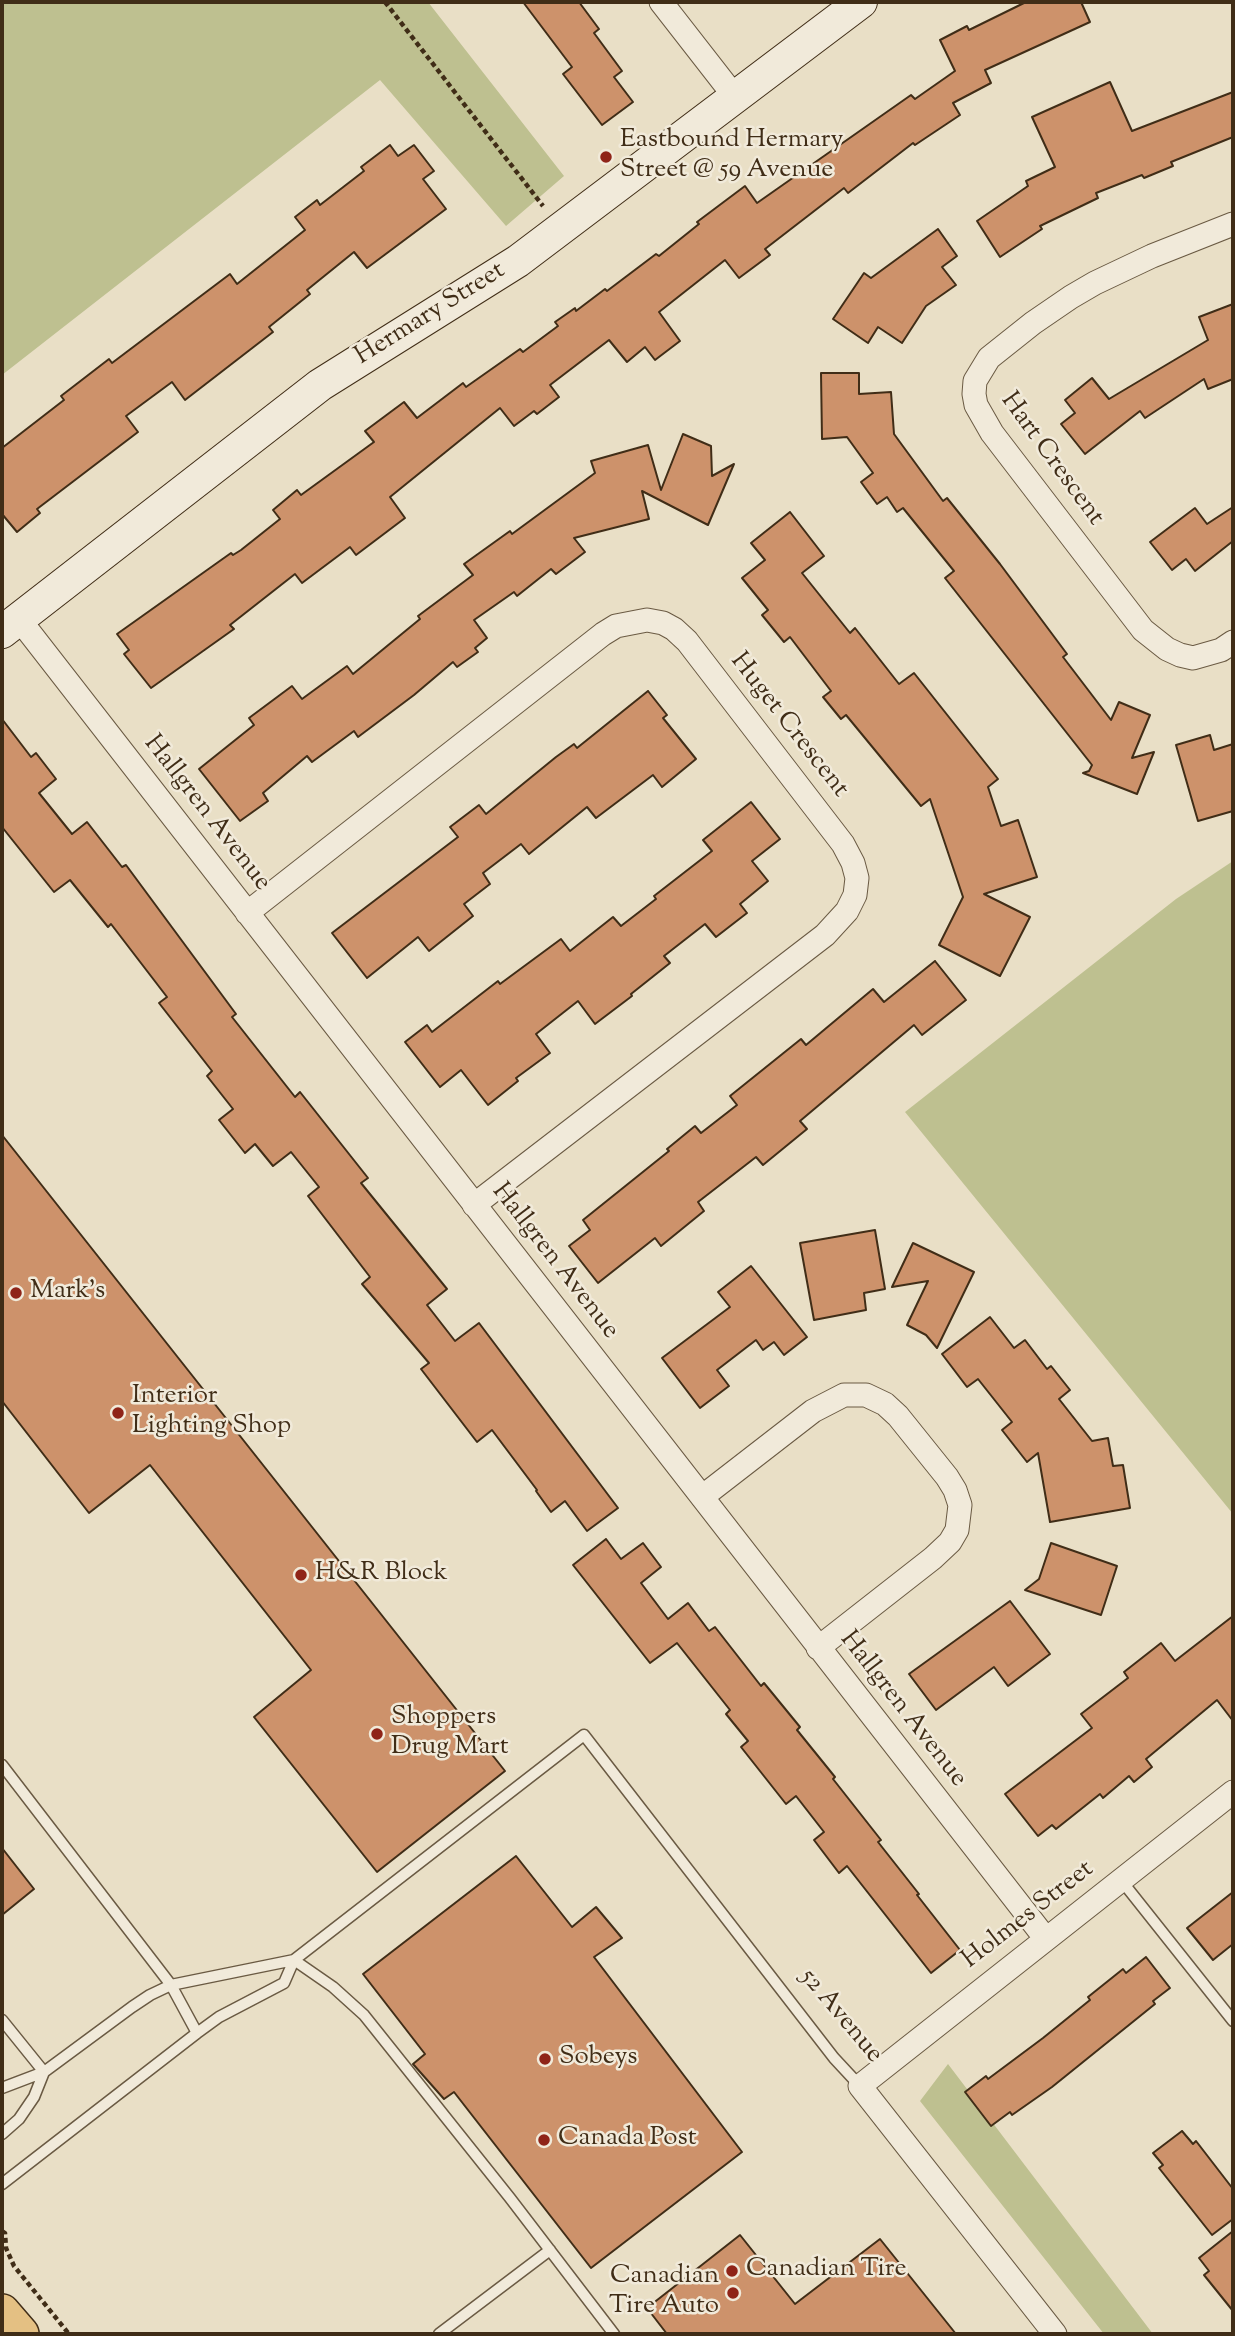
<!DOCTYPE html>
<html>
<head>
<meta charset="utf-8">
<style>
  body { margin:0 }
  #map { position:relative; width:1235px; height:2336px; overflow:hidden; background:#e9dfc6; font-family:"Sorts Mill Goudy",serif }
  canvas { display:block }
  .frame { position:absolute; inset:0; border:4px solid #402d17; pointer-events:none }
</style>
</head>
<body>
<div id="map">
<canvas width="1235" height="2336"></canvas>
<div class="frame"></div>
</div>
<script>
const ctx = document.querySelector('canvas').getContext('2d');
ctx.lineJoin = 'round';
function paint(path, color) {
  ctx.fillStyle = color;
  ctx.fill(path, 'evenodd');
}
function toPath(rows) {
  const path = new Path2D();
  for (const r of rows) {
    path.moveTo(r[0], r[1]);
    for (let i = 2; i < r.length; i += 2) path.lineTo(r[i], r[i + 1]);
  }
  return path;
}
function strokePath(path, color, width, dash) {
  ctx.strokeStyle = color;
  ctx.lineWidth = width;
  ctx.lineCap = dash ? 'butt' : 'round';
  ctx.setLineDash(dash || []);
  ctx.stroke(path);
}
function write(font, color, halo, rows, align = 'center') {
  ctx.font = font + ' "Sorts Mill Goudy",serif';
  ctx.lineWidth = 5;
  ctx.setLineDash([]);
  ctx.textBaseline = 'middle';
  ctx.strokeStyle = halo;
  ctx.fillStyle = color;
  for (const [text, x, y, turn = 0] of rows) {
    ctx.save();
    ctx.translate(x, y);
    ctx.rotate((+turn || 0) * Math.PI / 180);
    ctx.textAlign = isNaN(turn) ? turn : align;
    if (halo) ctx.strokeText(text, 0, 0);
    ctx.fillText(text, 0, 0);
    ctx.restore();
  }
}
paint(toPath([
  [2,2,428,2,564,176,506,226,380,80,2,375],
  [1233,861,1233,1514,905,1112,1176,899],
  [948,2064,1153,2334,1104,2334,920,2101]
]), '#bec090');
const building = toPath([
  [523,2,579,2,599,29,594,33,622,71,614,77,633,102,602,125,563,74,572,67,523,2],
  [1026,2,1081,2,1090,22,985,70,991,83,953,103,960,115,915,145,913,143,848,193,844,188,765,249,770,255,739,278,725,260,659,312,680,341,655,360,645,347,627,362,609,340,550,385,559,397,537,414,534,411,514,426,500,408,390,497,405,518,356,555,350,547,302,583,295,574,230,625,234,629,151,688,124,654,129,650,117,634,231,553,233,555,241,550,280,519,273,510,297,490,301,495,374,442,365,431,404,402,417,418,463,383,466,387,520,349,523,352,558,326,555,322,575,308,576,311,605,289,607,291,656,254,659,256,699,224,697,222,745,186,757,203,911,95,915,99,955,71,940,40,967,26,969,30,1026,2],
  [1110,82,1132,131,1233,92,1233,137,1171,162,1173,166,1144,178,1142,175,1096,193,1098,198,1040,226,1042,229,1000,257,977,221,1028,186,1026,181,1055,167,1032,117,1110,82],
  [390,145,398,156,414,145,434,171,423,179,446,209,367,268,354,252,307,290,310,294,269,327,273,332,185,400,172,382,126,416,138,432,37,509,40,513,17,532,2,514,2,448,64,400,61,396,109,359,112,363,230,274,237,284,305,230,295,217,317,200,320,205,364,171,361,167,390,145],
  [938,229,957,256,942,267,956,285,926,306,902,343,878,327,868,343,833,319,864,273,871,278,938,229],
  [1233,304,1233,379,1208,389,1204,379,1145,418,1140,411,1085,454,1061,424,1075,413,1065,400,1092,378,1109,399,1208,340,1199,317,1233,304],
  [821,373,859,373,859,394,891,392,894,434,943,501,947,498,1000,564,1067,654,1063,657,1111,720,1119,702,1150,715,1132,758,1154,752,1137,794,1083,773,1089,771,1092,765,945,578,954,571,903,508,897,512,887,497,877,504,861,482,873,473,847,437,822,439,821,373],
  [683,434,711,446,712,476,734,464,708,525,642,491,649,519,574,538,585,552,556,574,551,569,517,596,514,592,474,620,487,638,475,648,478,652,457,667,453,662,414,695,358,737,354,731,312,762,307,756,263,793,268,801,240,821,199,769,254,725,249,718,292,686,302,699,347,666,353,674,420,619,418,616,473,575,464,564,510,531,512,534,595,473,591,461,648,445,661,490,683,434],
  [1233,507,1233,541,1195,571,1186,559,1172,570,1150,542,1195,508,1207,524,1233,507],
  [790,512,824,556,802,573,850,633,855,628,899,684,914,673,998,779,988,787,1001,826,1018,820,1037,877,984,894,1030,917,1000,976,939,945,963,897,930,799,921,806,846,715,841,719,823,697,831,691,790,637,784,642,762,615,768,610,742,578,765,560,751,543,790,512],
  [648,691,667,715,663,718,696,759,662,787,653,775,596,818,587,807,529,854,521,844,483,873,490,884,464,904,473,916,429,951,418,937,367,978,332,933,458,837,450,827,479,805,486,814,556,757,574,744,577,748,648,691],
  [2,719,31,757,36,753,56,779,39,793,72,834,87,822,122,867,126,865,236,1014,232,1017,295,1097,300,1092,368,1178,361,1183,447,1289,427,1305,455,1341,479,1323,618,1508,587,1531,565,1501,551,1512,536,1491,537,1490,492,1430,477,1442,421,1369,429,1363,362,1284,370,1277,308,1196,319,1187,291,1152,273,1166,255,1144,245,1153,219,1120,233,1109,207,1076,212,1071,159,1003,167,997,111,924,108,927,70,880,54,892,2,827,2,719],
  [1210,735,1214,750,1233,744,1233,811,1198,821,1176,745,1210,735],
  [751,802,780,839,752,861,768,881,740,904,747,913,716,937,705,924,664,956,670,963,631,994,632,996,595,1024,578,1001,536,1034,550,1053,516,1078,518,1081,488,1105,461,1070,440,1087,405,1042,427,1025,432,1032,498,981,500,984,561,939,570,951,613,917,621,926,656,899,654,896,712,851,703,840,751,802],
  [935,961,966,1000,922,1035,914,1025,800,1121,807,1129,763,1165,756,1157,698,1202,704,1211,661,1246,655,1238,598,1283,569,1246,590,1230,583,1220,669,1151,667,1149,695,1126,701,1133,737,1105,730,1096,801,1039,806,1045,873,989,884,1002,935,961],
  [2,1135,505,1771,377,1872,254,1717,311,1670,150,1465,89,1513,2,1401,2,1135],
  [875,1230,885,1289,864,1293,866,1310,814,1320,800,1243,875,1230],
  [913,1243,974,1272,937,1348,926,1335,907,1325,928,1281,892,1287,913,1243],
  [751,1266,807,1337,784,1355,774,1342,763,1350,756,1340,717,1370,729,1386,700,1408,662,1358,730,1307,718,1292,751,1266],
  [990,1317,1014,1348,1025,1340,1047,1369,1051,1366,1070,1390,1059,1399,1092,1441,1108,1438,1113,1466,1123,1465,1130,1508,1050,1522,1038,1453,1027,1462,1002,1430,1012,1422,978,1379,967,1387,942,1354,990,1317],
  [606,1539,621,1559,643,1543,661,1567,641,1583,668,1619,688,1603,709,1631,715,1627,761,1686,764,1683,800,1727,797,1730,835,1777,833,1779,881,1840,878,1842,919,1894,917,1895,960,1950,931,1973,847,1866,839,1873,814,1840,824,1832,796,1796,786,1804,741,1747,748,1741,726,1714,730,1710,677,1643,650,1663,573,1565,606,1539],
  [1051,1543,1117,1566,1101,1615,1025,1590,1039,1579,1051,1543],
  [1010,1601,1050,1654,1008,1686,994,1667,936,1710,909,1674,1010,1601],
  [1233,1616,1233,1721,1217,1700,1146,1759,1152,1767,1134,1782,1129,1776,1103,1798,1100,1794,1056,1829,1052,1825,1038,1836,1005,1794,1092,1728,1081,1714,1128,1678,1124,1672,1161,1643,1175,1661,1233,1616],
  [2,1848,34,1889,2,1915,2,1848],
  [516,1856,572,1927,596,1907,622,1938,594,1957,742,2152,591,2268,454,2092,444,2099,413,2064,425,2054,363,1974,516,1856],
  [1233,1892,1233,1944,1213,1960,1187,1928,1233,1892],
  [1146,1957,1170,1988,1153,2001,1155,2004,1052,2087,1012,2115,1010,2112,991,2126,965,2092,986,2076,988,2079,1043,2038,1090,2000,1088,1997,1123,1969,1126,1973,1146,1957],
  [1182,2131,1193,2144,1196,2141,1233,2189,1233,2219,1212,2235,1159,2168,1163,2165,1153,2153,1182,2131],
  [1233,2231,1233,2311,1204,2275,1209,2271,1199,2258,1233,2231],
  [740,2235,795,2304,880,2239,956,2334,667,2334,647,2308,740,2235]
]);
paint(building, '#cd926b');
strokePath(building, '#402d17', 2);
const lane = toPath([
  [2,1765,171,1985,197,2033],
  [1121,1880,1233,2021],
  [294,1960,333,1987,364,2015,510,2198,614,2334],
  [2,2020,44,2072],
  [2,2088,44,2072,132,2007,150,1995,171,1985,294,1960,584,1735,834,2058,860,2086],
  [2,2134,19,2119,34,2097,44,2072],
  [2,2184,197,2033,219,2017,284,1983,294,1960],
  [439,2334,550,2250]
]);
const street = toPath([
  [661,2,735,97],
  [1233,224,1152,256,1095,283,1071,297,1033,323,989,358,975,381,974,394,976,405,992,433,1143,630,1167,649,1180,655,1193,658,1221,650,1233,642],
  [19,619,1046,1939],
  [247,913,603,634,616,626,647,620,663,623,674,629,687,641,843,844,853,863,857,878,855,895,847,911,825,935,474,1205],
  [702,1497,813,1411,844,1395,866,1395,885,1404,898,1416,947,1477,955,1490,960,1505,957,1530,950,1542,933,1558,818,1648],
  [1055,2334,860,2086,1233,1792]
]);
const secondary = toPath([
  [2,632,320,385,518,261,861,2]
]);
const primary = toPath([
  [2,2312,21,2334]
]);
strokePath(lane, '#6a5a43', 13);
strokePath(street, '#6a5a43', 25);
strokePath(secondary, '#402d17', 34);
strokePath(primary, '#402d17', 38);
strokePath(toPath([
  [385,2,543,206],
  [2,2231,5,2233,6,2248,14,2266,69,2334]
]), '#402d17', 4.5, [5, 3.5]);
strokePath(lane, '#f1eada', 10);
strokePath(street, '#f1eada', 23);
strokePath(secondary, '#f1eada', 32);
strokePath(primary, '#e4c083', 35);
for (const [x, y, r, color] of [
  [606,157,7,"#8f2418"],
  [16,1293,7,"#8f2418"],
  [118,1413,7,"#8f2418"],
  [301,1575,7,"#8f2418"],
  [377,1734,7,"#8f2418"],
  [545,2059,7,"#8f2418"],
  [544,2140,7,"#8f2418"],
  [732,2271,7,"#8f2418"],
  [733,2293,7,"#8f2418"]
]) {
  const dot = new Path2D();
  dot.arc(x, y, r, 0, 2 * Math.PI);
  ctx.fillStyle = color;
  ctx.fill(dot);
  strokePath(dot, '#f1eada', 2.5);
}
write('26px', '#402d17', '#f1eada', [
  ["Eastbound Hermary",620,142],
  ["Street @ 59 Avenue",620,172],
  ["Mark's",30,1293],
  ["Interior",132,1398],
  ["Lighting Shop",132,1428],
  ["H&R Block",315,1575],
  ["Shoppers",391,1719],
  ["Drug Mart",391,1749],
  ["Sobeys",559,2059],
  ["Canada Post",558,2140],
  ["Canadian Tire",746,2271],
  ["Canadian",719,2278,"right"],
  ["Tire Auto",719,2308,"right"]
], 'left');
write('26px', '#402d17', '#f1eada', [
  ["Hermary Street",431,315,-32],
  ["Hart Crescent",1051,460,54],
  ["Huget Crescent",788,726,52],
  ["Hallgren Avenue",206,814,52],
  ["Hallgren Avenue",554,1262,52],
  ["Hallgren Avenue",902,1710,52],
  ["Holmes Street",1029,1916,-38],
  ["52 Avenue",840,2017,50]
]);
</script>
</body>
</html>
